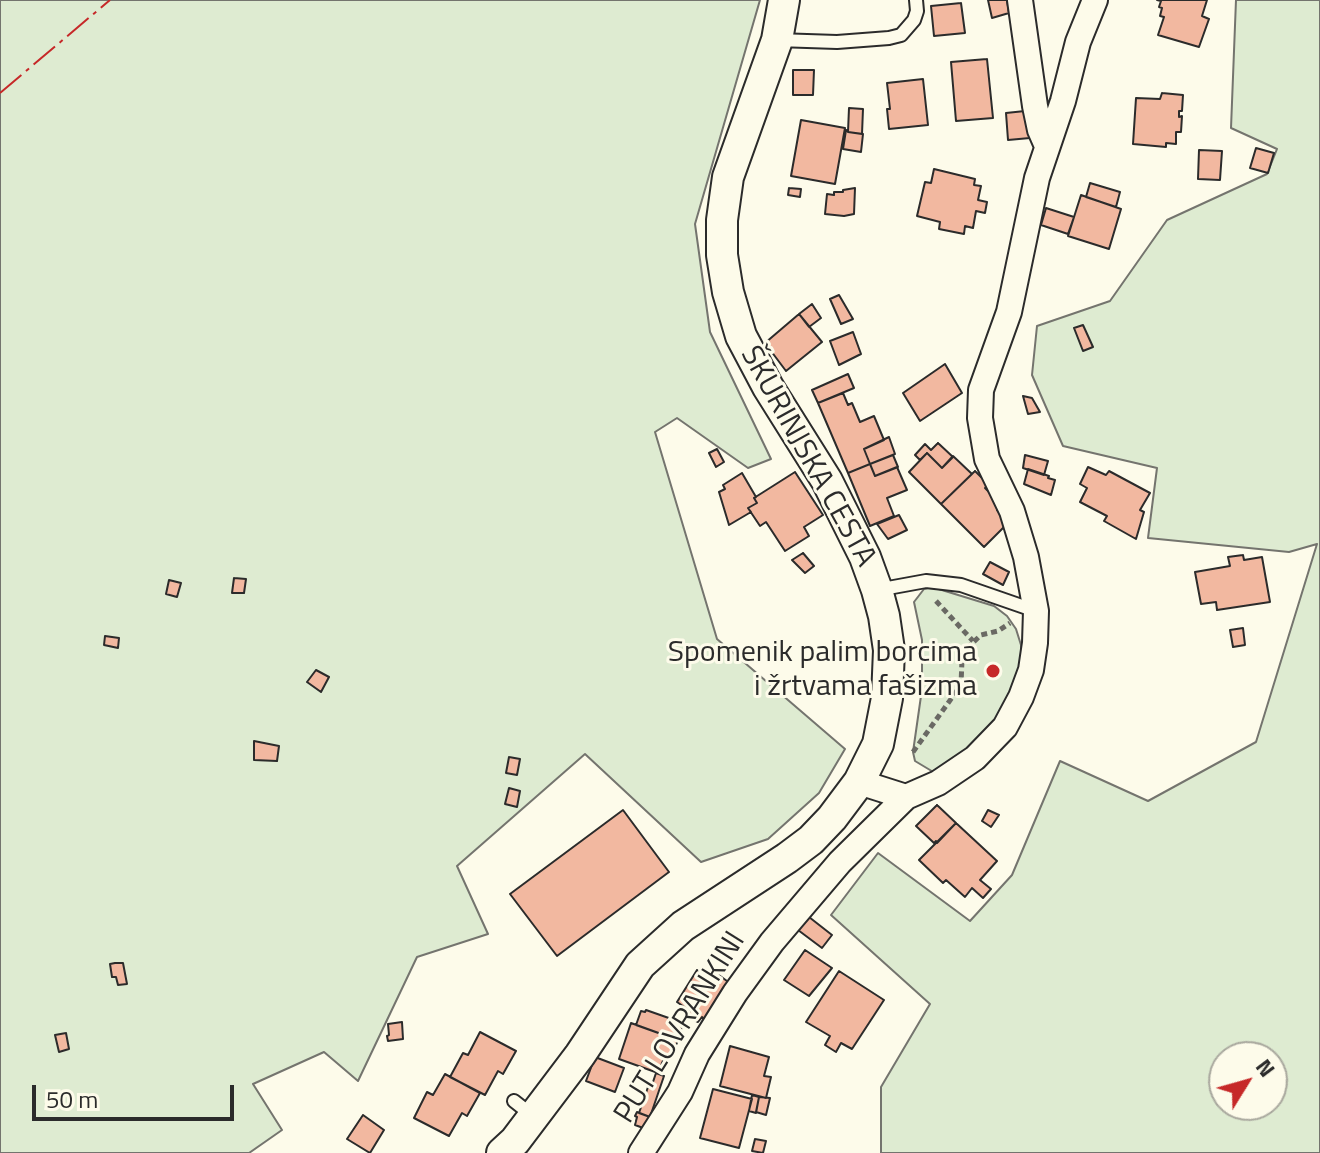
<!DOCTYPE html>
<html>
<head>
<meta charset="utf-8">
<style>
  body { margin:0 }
  #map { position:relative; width:1320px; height:1153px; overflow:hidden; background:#fdfbea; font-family:"Titillium Web",sans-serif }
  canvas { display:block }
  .north { position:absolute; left:1208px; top:1041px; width:80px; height:80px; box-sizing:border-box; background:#fdfbea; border:2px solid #a9a89e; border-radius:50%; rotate:53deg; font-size:22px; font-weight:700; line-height:32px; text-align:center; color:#2b2b2b }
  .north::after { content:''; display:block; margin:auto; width:28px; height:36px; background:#c62828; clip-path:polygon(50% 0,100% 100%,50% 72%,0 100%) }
  .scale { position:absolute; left:32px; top:1085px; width:202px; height:36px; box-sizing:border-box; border:4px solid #2b2b2b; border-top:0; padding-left:10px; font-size:24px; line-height:28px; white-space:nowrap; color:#2b2b2b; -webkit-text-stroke:6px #fdfbea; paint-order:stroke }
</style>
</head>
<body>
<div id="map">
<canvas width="1320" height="1153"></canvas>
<div class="north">N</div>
<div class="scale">50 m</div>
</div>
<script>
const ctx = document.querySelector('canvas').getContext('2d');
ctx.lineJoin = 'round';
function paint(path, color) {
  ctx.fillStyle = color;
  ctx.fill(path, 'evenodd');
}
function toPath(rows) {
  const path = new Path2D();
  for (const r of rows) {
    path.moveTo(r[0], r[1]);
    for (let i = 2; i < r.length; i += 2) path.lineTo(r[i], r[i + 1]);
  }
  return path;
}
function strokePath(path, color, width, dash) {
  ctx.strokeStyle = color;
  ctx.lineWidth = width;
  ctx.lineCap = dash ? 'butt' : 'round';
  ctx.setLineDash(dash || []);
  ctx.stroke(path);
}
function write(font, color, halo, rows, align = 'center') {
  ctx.font = font + ' "Titillium Web",sans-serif';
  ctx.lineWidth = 6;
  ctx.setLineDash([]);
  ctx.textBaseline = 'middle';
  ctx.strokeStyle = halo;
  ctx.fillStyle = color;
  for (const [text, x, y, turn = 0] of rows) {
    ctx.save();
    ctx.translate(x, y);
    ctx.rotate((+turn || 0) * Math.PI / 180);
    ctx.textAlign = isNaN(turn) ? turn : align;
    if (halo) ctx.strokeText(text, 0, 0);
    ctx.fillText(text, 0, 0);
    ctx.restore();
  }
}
const green = toPath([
  [0,0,760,0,695,224,710,332,771,459,748,468,677,418,655,432,717,639,845,749,819,793,768,839,701,862,585,754,457,866,488,934,417,957,358,1081,324,1052,253,1084,282,1130,249,1153,0,1153,0,0],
  [1236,0,1320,0,1320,1153,881,1153,881,1087,930,1004,831,915,878,853,970,921,1012,875,1060,761,1148,801,1256,742,1317,544,1289,552,1148,538,1157,468,1063,446,1032,375,1037,326,1110,301,1167,220,1267,174,1277,149,1231,128,1236,0],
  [1224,1057,1272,1057,1272,1105,1224,1105,1224,1057],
  [932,587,994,606,1007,616,1016,629,1021,645,1021,665,1010,701,991,729,964,756,935,773,915,761,913,752,922,689,922,640,914,602,924,589,932,587]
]);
paint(green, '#deebd1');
strokePath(green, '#74746e', 2);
const building = toPath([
  [988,0,1007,0,1009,13,992,18,988,0],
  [1157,0,1207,0,1202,16,1209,19,1199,47,1158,35,1164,17,1160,16,1162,8,1159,7,1161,1,1157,0],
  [961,3,965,33,934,36,931,6,961,3],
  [987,59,993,118,956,121,951,62,987,59],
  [793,70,814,70,813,95,793,95,793,70],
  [923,79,928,125,889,129,887,109,890,109,887,83,923,79],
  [1162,93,1183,95,1182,111,1179,111,1179,117,1182,116,1181,132,1176,132,1176,144,1166,143,1166,147,1133,144,1136,98,1160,99,1162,93],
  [849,108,863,109,862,134,848,132,849,108],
  [1025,111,1030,138,1008,140,1006,113,1025,111],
  [801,120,845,128,835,184,791,176,801,120],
  [846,130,848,131,848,132,863,134,861,152,843,149,846,130],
  [1256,148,1274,153,1268,173,1250,168,1256,148],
  [1199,150,1222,151,1220,180,1198,179,1199,150],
  [934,169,975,179,974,185,981,186,978,200,987,202,985,213,976,211,973,228,965,226,964,234,939,229,940,222,917,216,925,182,931,183,934,169],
  [1090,183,1120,192,1116,207,1086,197,1090,183],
  [789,188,801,189,800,197,788,195,789,188],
  [855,188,854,214,844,216,825,214,827,194,834,195,834,192,843,192,843,190,855,188],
  [1081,195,1121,209,1109,249,1068,236,1081,195],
  [1046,208,1074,217,1068,234,1041,225,1046,208],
  [839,295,853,319,841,324,830,299,839,295],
  [812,304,821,318,809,327,799,314,812,304],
  [799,314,822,342,786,371,765,343,799,314],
  [1083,325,1093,347,1083,351,1074,328,1083,325],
  [853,332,861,354,839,365,830,341,853,332],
  [945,364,962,393,920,421,903,393,945,364],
  [848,374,854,388,818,403,812,390,848,374],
  [843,393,848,405,852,403,860,422,874,416,884,440,864,449,870,464,848,473,818,403,843,393],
  [1023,396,1032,398,1040,412,1028,414,1023,396],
  [889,437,895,454,870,464,864,449,889,437],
  [938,443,953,457,942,468,927,453,920,460,915,455,925,444,931,450,938,443],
  [717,449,724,462,716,467,709,453,717,449],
  [927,453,942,468,953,456,972,474,941,504,909,472,927,453],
  [893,455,898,467,875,476,870,464,893,455],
  [1025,455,1048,461,1044,475,1023,468,1025,455],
  [870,464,875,476,897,467,907,490,887,498,894,516,870,526,848,473,870,464],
  [1088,467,1106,475,1109,471,1150,493,1140,510,1144,512,1136,539,1104,521,1107,516,1080,502,1087,488,1080,484,1088,467],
  [1028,469,1049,476,1048,478,1055,480,1051,495,1024,484,1028,469],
  [975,471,988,484,985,488,1002,505,997,510,1009,522,984,547,941,504,975,471],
  [795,472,823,515,804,527,809,536,785,551,766,522,760,526,748,508,757,503,754,498,795,472],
  [742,473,756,497,754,498,757,503,748,508,751,512,729,525,719,492,725,489,723,485,742,473],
  [899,515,907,530,888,539,877,524,899,515],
  [803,553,814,566,805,573,792,560,803,553],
  [1243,555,1244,560,1262,557,1270,602,1217,610,1216,602,1201,604,1195,572,1230,566,1228,557,1243,555],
  [990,562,1009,572,1003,585,983,574,990,562],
  [234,578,246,579,244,593,232,593,234,578],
  [169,580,181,583,177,597,166,594,169,580],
  [1243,628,1245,645,1233,647,1230,630,1243,628],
  [105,636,119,638,118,648,104,645,105,636],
  [316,670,329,677,321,692,307,682,316,670],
  [254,741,279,746,277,761,254,760,254,741],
  [509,757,520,759,517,775,506,773,509,757],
  [509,788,520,791,517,807,505,804,509,788],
  [937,805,956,823,937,843,936,841,934,843,916,826,937,805],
  [623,810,669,872,557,956,510,894,623,810],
  [988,810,999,815,991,827,982,821,988,810],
  [956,823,997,861,980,880,991,889,983,898,972,888,965,897,946,880,943,883,919,860,956,823],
  [809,917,832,935,822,948,798,930,809,917],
  [805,950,832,968,809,996,784,980,805,950],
  [115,963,123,963,127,984,118,985,116,977,112,977,110,964,115,963],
  [697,970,708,977,712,970,731,984,707,1022,702,1017,698,1022,694,1020,688,1014,690,1011,677,1002,697,970],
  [839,971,884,1000,852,1049,841,1043,836,1052,825,1045,830,1036,806,1022,839,971],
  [646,1010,683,1023,678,1040,636,1025,641,1011,645,1012,646,1010],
  [402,1022,403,1039,388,1041,387,1036,389,1035,388,1024,402,1022],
  [631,1023,678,1040,671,1058,665,1056,658,1073,619,1059,631,1023],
  [480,1032,516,1051,503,1074,498,1071,485,1095,450,1077,463,1053,468,1055,480,1032],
  [66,1033,69,1049,59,1052,55,1035,66,1033],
  [730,1046,769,1057,764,1076,771,1077,766,1098,720,1086,730,1046],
  [595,1057,624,1068,615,1092,586,1081,595,1057],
  [656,1073,664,1076,650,1117,639,1113,648,1087,651,1088,656,1073],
  [445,1074,480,1093,467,1116,462,1113,449,1136,414,1118,427,1092,433,1095,445,1074],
  [713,1089,752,1099,739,1148,700,1138,713,1089],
  [752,1095,759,1097,756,1113,749,1111,752,1095],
  [759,1097,770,1098,766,1115,756,1112,759,1097],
  [637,1112,650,1117,646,1129,635,1125,637,1117,635,1116,637,1112],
  [363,1115,384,1130,370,1153,347,1139,363,1115],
  [755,1139,766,1141,763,1153,752,1151,755,1139]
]);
paint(building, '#f2b8a0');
strokePath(building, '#2b2b2b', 2);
const service = toPath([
  [777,40,837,42,889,38,901,35,914,20,917,11,916,0],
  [877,590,926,581,961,585,1036,611],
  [514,1101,533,1116]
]);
const minor = toPath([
  [1020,0,1035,106,1040,130,1047,146],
  [859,782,906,797,938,783,975,758,1005,727,1021,697,1031,670,1035,643,1036,611,1026,557,1012,511,987,459,980,418,981,390,1009,312,1037,178,1063,101,1078,42,1095,0],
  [641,1153,680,1092,697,1054,735,993,772,942,840,862,906,797]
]);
const tertiary = toPath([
  [502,1153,515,1141,580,1055,640,965,683,926,787,858,811,840,832,818,859,782,878,744,887,698,889,650,884,616,877,590,865,557,827,481,768,387,741,336,728,292,722,255,722,220,728,177,777,40,784,0]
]);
strokePath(service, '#2b2b2b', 16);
strokePath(minor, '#2b2b2b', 28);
strokePath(tertiary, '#2b2b2b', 34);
strokePath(toPath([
  [936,601,973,641],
  [913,752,961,685,962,660,966,649,981,635,998,631,1010,623]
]), '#6a6964', 5, [6, 4]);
strokePath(service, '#fdfbea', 12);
strokePath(minor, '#fdfbea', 24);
strokePath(tertiary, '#fdfbea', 30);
strokePath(toPath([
  [0,93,110,0]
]), '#c62828', 2, [28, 6, 4, 6]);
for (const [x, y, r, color] of [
  [993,671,8,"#c62828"]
]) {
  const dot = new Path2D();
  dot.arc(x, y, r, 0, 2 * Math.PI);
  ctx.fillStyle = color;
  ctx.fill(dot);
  strokePath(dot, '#fdfbea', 3);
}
write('30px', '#2b2b2b', '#fdfbea', [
  ["ŠKURINJSKA CESTA",807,457,61],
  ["PUT LOVRANKINI",681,1028,-58]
]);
write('30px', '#2b2b2b', '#fdfbea', [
  ["Spomenik palim borcima",977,654],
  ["i žrtvama fašizma",977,688]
], 'right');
</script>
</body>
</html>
